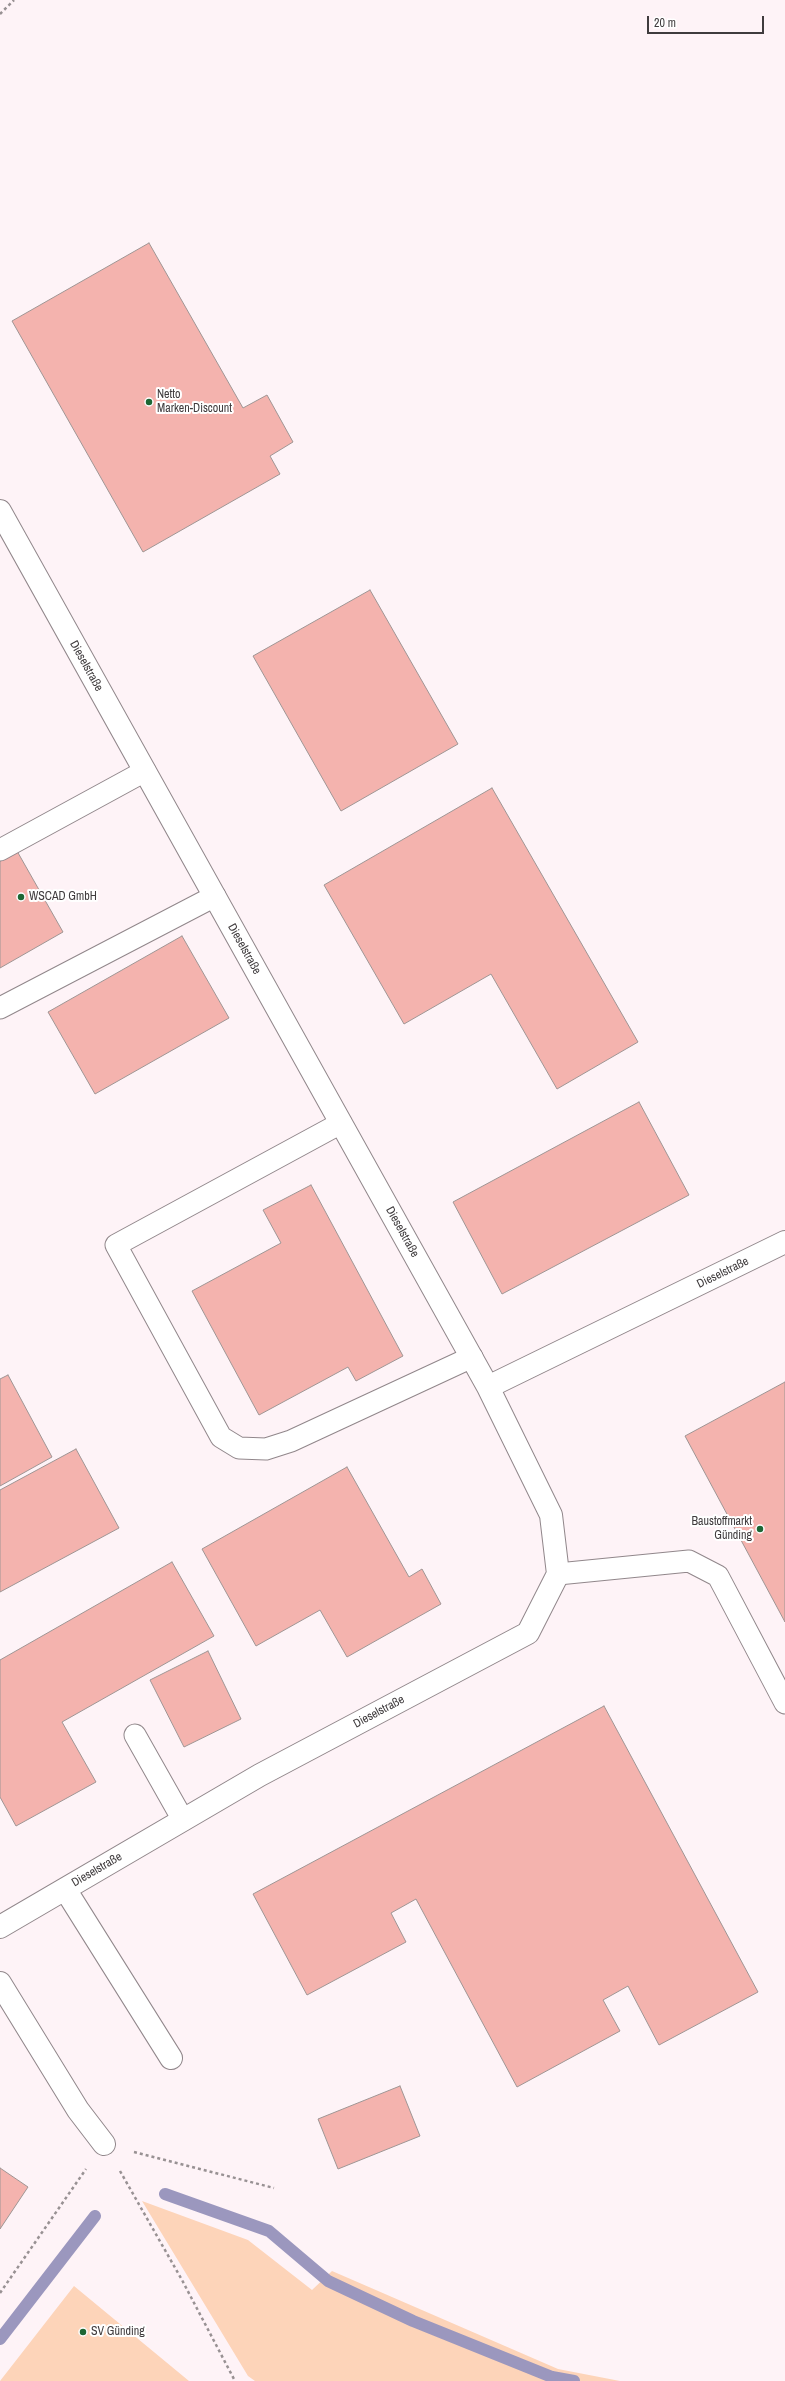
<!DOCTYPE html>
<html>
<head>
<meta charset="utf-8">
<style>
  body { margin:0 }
  #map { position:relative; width:785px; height:2381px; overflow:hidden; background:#fef3f7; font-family:"Archivo Narrow",sans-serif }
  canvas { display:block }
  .scale { position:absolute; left:647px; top:16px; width:117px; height:18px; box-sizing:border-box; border:2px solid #3f3b3d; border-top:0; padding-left:5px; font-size:12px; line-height:14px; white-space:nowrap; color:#3f3b3d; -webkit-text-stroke:3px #fff; paint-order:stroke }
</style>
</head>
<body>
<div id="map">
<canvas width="785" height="2381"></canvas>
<div class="scale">20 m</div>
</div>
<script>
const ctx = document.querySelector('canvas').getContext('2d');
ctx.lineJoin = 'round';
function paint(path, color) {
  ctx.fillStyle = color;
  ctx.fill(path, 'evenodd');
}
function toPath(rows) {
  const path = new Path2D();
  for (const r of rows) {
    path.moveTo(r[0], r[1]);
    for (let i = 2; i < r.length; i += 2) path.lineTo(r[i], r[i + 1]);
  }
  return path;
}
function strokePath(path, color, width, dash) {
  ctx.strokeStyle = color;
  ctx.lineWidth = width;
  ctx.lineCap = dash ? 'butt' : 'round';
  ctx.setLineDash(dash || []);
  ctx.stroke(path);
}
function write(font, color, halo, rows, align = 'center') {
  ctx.font = font + ' "Archivo Narrow",sans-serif';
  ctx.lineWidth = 4;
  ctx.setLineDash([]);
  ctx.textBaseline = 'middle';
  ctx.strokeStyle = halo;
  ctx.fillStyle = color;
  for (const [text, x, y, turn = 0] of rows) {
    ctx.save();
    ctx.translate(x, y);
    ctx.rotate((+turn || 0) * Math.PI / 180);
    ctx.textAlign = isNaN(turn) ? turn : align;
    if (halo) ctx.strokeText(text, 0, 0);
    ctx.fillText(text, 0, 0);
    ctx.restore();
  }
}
paint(toPath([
  [142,2201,248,2240,312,2290,332,2271,558,2369,620,2381,255,2381,248,2376],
  [74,2286,189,2381,0,2381]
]), '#fdd4b9');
strokePath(toPath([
  [165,2194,269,2231,328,2281,413,2321,552,2377,574,2381],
  [0,2339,95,2216]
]), '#9b97be', 12);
const building = toPath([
  [149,243,243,408,267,395,293,442,270,456,280,474,143,552,12,321,149,243],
  [370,590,458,744,341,811,253,656,370,590],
  [492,788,638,1042,557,1089,491,974,404,1024,324,885,492,788],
  [17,851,63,932,0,968,0,861,17,851],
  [182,936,229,1018,95,1094,48,1012,182,936],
  [639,1102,689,1195,502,1294,453,1202,639,1102],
  [311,1185,403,1356,356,1381,348,1367,259,1415,192,1291,281,1243,263,1210,311,1185],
  [8,1375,52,1457,0,1486,0,1379,8,1375],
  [785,1382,785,1622,685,1436,785,1382],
  [76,1449,119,1528,0,1592,0,1490,76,1449],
  [347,1467,409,1577,422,1569,441,1604,347,1657,320,1610,256,1646,202,1549,347,1467],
  [172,1562,214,1636,62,1722,96,1782,16,1826,0,1797,0,1660,172,1562],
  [208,1651,241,1719,184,1747,150,1680,208,1651],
  [604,1706,758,1992,659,2045,628,1986,603,2000,620,2031,517,2087,416,1899,391,1913,406,1942,307,1995,253,1894,604,1706],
  [400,2086,420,2136,338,2169,318,2119,400,2086],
  [0,2168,28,2187,0,2229,0,2168]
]);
paint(building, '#f4b3ae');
strokePath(building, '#9f9594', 1);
const service = toPath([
  [0,850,145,771],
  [0,1008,215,896],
  [341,1123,116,1245,221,1437,239,1448,266,1449,291,1441,472,1357],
  [558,1574,689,1561,718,1576,785,1703],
  [135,1735,183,1820]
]);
const minor = toPath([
  [0,511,488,1387,551,1515,558,1574,528,1633,260,1775,0,1927],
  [488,1387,785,1242],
  [65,1889,171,2058],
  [0,1983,78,2110,104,2144]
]);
strokePath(service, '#91878b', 23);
strokePath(minor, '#91878b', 24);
strokePath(toPath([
  [0,14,14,0],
  [134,2152,274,2188],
  [120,2171,182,2280,235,2381],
  [0,2293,86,2169]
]), '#989193', 2.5, [3, 3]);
strokePath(service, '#fff', 21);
strokePath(minor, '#fff', 22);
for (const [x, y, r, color] of [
  [149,402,4,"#1d6734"],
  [21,897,4,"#1d6734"],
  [760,1529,4,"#1d6734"],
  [83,2332,4,"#1d6734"]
]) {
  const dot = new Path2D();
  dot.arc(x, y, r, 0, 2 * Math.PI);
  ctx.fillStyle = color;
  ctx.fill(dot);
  strokePath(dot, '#fff', 1.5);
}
write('12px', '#3f3b3d', '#fff', [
  ["Netto",157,395],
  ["Marken-Discount",157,409],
  ["WSCAD GmbH",29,897],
  ["Baustoffmarkt",752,1522,"right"],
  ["Günding",752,1536,"right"],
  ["SV Günding",91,2332]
], 'left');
write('12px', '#3f3b3d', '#fff', [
  ["Dieselstraße",86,666,61],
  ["Dieselstraße",244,949,61],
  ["Dieselstraße",402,1232,61],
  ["Dieselstraße",723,1273,-26],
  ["Dieselstraße",379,1712,-28],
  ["Dieselstraße",97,1870,-30]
]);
</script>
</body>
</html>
